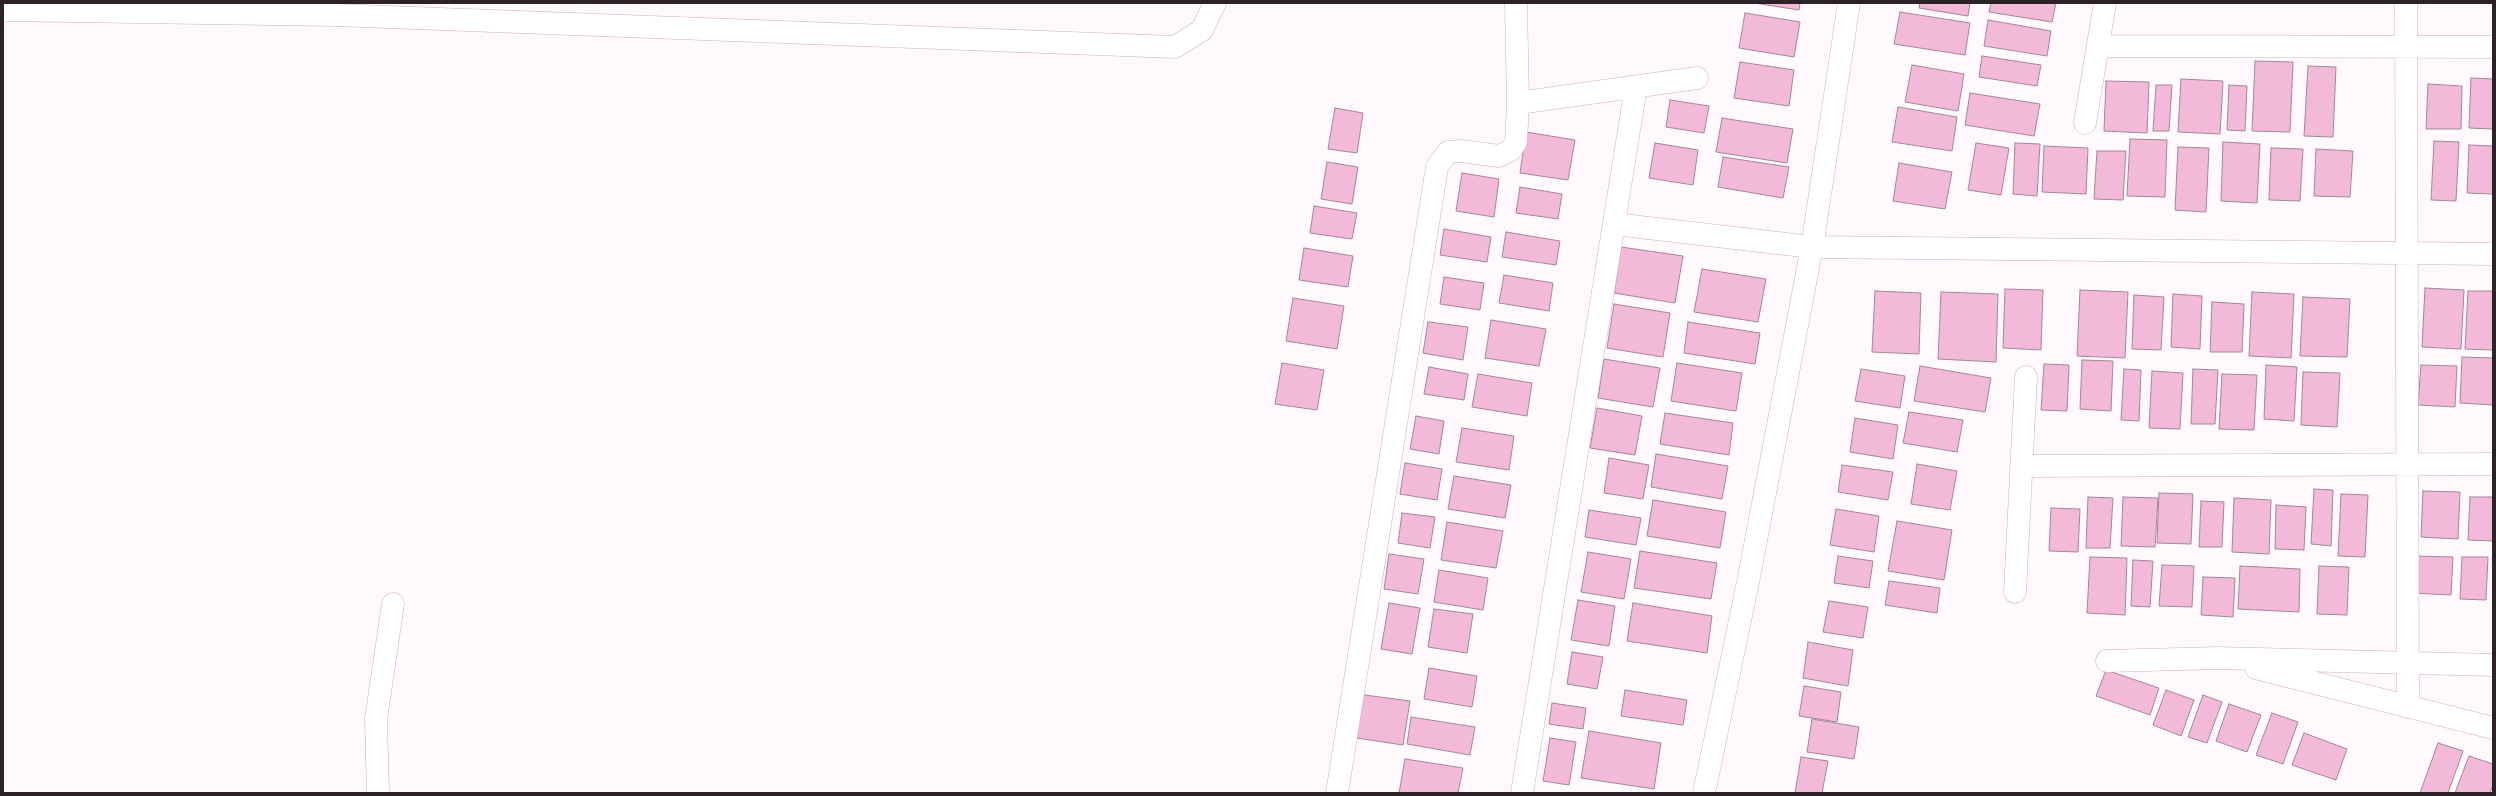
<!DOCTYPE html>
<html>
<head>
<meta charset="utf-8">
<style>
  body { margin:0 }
  #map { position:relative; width:2496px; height:796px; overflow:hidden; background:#fff8fc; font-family:Raleway,sans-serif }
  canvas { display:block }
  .frame { position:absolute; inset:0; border:4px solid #2d2228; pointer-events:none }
</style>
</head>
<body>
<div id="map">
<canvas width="2496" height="796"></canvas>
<div class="frame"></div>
</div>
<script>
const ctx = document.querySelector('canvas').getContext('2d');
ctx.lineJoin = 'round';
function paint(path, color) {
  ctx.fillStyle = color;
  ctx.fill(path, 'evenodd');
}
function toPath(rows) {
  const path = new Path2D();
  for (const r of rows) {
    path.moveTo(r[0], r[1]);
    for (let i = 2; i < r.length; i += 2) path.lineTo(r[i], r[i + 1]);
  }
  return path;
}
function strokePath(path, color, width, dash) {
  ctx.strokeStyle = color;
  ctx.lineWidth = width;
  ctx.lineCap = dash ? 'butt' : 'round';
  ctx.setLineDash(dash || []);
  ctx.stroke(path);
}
const building = toPath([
  [1754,3,1800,3,1799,10,1754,3],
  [1920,3,1970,3,1968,16,1919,8,1920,3],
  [1991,3,2056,3,2052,22,1989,12,1991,3],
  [1900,12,1970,23,1965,55,1894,44,1900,12],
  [1745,13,1800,22,1794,57,1739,48,1745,13],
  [1988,20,2051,31,2047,56,1984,46,1988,20],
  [1982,56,2041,65,2037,86,1979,77,1982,56],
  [2255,61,2293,62,2290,132,2252,131,2255,61],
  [1740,62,1794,70,1789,106,1734,98,1740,62],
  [1912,65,1964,74,1958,111,1905,102,1912,65],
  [2308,66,2336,67,2333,137,2304,136,2308,66],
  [2471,78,2493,79,2493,129,2469,128,2471,78],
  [2181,79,2223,81,2220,134,2178,132,2181,79],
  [2106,81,2149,82,2147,133,2104,131,2106,81],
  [2428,84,2462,86,2461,129,2426,129,2428,84],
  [2156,85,2172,85,2169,131,2153,131,2156,85],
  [2229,85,2247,86,2245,131,2227,130,2229,85],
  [1970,93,2040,104,2034,136,1965,125,1970,93],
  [1670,100,1709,106,1704,133,1666,127,1670,100],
  [1898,107,1957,117,1952,151,1892,142,1898,107],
  [1335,108,1363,113,1357,153,1328,149,1335,108],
  [1722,118,1793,129,1787,163,1716,152,1722,118],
  [1526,132,1575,140,1568,180,1520,173,1526,132],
  [2130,139,2167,140,2165,197,2127,196,2130,139],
  [2434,141,2459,142,2456,201,2431,200,2434,141],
  [2223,142,2260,144,2257,203,2221,201,2223,142],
  [1655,143,1698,150,1693,185,1649,178,1655,143],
  [1976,143,2009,148,2001,195,1968,190,1976,143],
  [2015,143,2040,144,2037,196,2013,194,2015,143],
  [2469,145,2493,146,2493,194,2467,193,2469,145],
  [2044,146,2088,148,2086,194,2042,192,2044,146],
  [2178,147,2209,148,2206,212,2175,210,2178,147],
  [2271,148,2303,149,2300,201,2269,200,2271,148],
  [2316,149,2353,151,2350,197,2314,196,2316,149],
  [2097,151,2126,151,2123,200,2094,199,2097,151],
  [1723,157,1789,167,1783,198,1718,187,1723,157],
  [1327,162,1358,167,1352,204,1321,199,1327,162],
  [1899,163,1952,172,1945,209,1893,201,1899,163],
  [1462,173,1499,179,1494,217,1456,211,1462,173],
  [1520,187,1562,194,1558,219,1516,213,1520,187],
  [1314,206,1357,213,1352,239,1310,233,1314,206],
  [1444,229,1491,237,1487,262,1440,255,1444,229],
  [1506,232,1560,241,1556,265,1502,257,1506,232],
  [1621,247,1683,256,1675,303,1614,293,1621,247],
  [1304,248,1353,256,1348,287,1299,280,1304,248],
  [1702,269,1766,279,1758,322,1694,312,1702,269],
  [1504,275,1553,283,1549,311,1499,303,1504,275],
  [1444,277,1484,283,1480,310,1440,304,1444,277],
  [2425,288,2464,290,2461,349,2422,347,2425,288],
  [2005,289,2043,290,2041,350,2003,348,2005,289],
  [2080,290,2128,292,2125,358,2077,356,2080,290],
  [1875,291,1921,293,1919,354,1872,352,1875,291],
  [2468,291,2493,291,2493,350,2465,349,2468,291],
  [1941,292,1998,294,1996,362,1938,359,1941,292],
  [2252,292,2294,294,2291,358,2249,356,2252,292],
  [2173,294,2202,296,2200,349,2171,347,2173,294],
  [2134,295,2164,297,2161,350,2132,349,2134,295],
  [2303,297,2350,299,2347,357,2300,356,2303,297],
  [1293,298,1344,306,1337,349,1286,341,1293,298],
  [2212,302,2244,304,2242,352,2210,352,2212,302],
  [1614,304,1670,313,1663,357,1607,348,1614,304],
  [1491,320,1546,329,1539,366,1485,358,1491,320],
  [1428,322,1468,327,1463,360,1423,353,1428,322],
  [1688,322,1760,333,1755,364,1684,353,1688,322],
  [2462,357,2493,358,2493,405,2460,403,2462,357],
  [1604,359,1660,368,1653,407,1598,398,1604,359],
  [2082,360,2113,361,2111,411,2080,409,2082,360],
  [1282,363,1324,370,1317,410,1275,404,1282,363],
  [1677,363,1742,373,1736,411,1671,401,1677,363],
  [2044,364,2069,365,2067,411,2041,410,2044,364],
  [2266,365,2297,367,2294,421,2264,419,2266,365],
  [2421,365,2457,366,2455,407,2418,405,2421,365],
  [1920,366,1991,378,1985,412,1914,401,1920,366],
  [1429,367,1468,374,1464,400,1424,394,1429,367],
  [1861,369,1905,376,1900,408,1855,401,1861,369],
  [2124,369,2141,370,2139,421,2121,420,2124,369],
  [2193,369,2218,370,2215,424,2191,424,2193,369],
  [2152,371,2183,373,2180,429,2149,428,2152,371],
  [2303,372,2340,373,2337,427,2301,425,2303,372],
  [1478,374,1532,383,1527,416,1472,407,1478,374],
  [2222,374,2257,375,2254,430,2219,429,2222,374],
  [1597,408,1642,416,1635,455,1590,448,1597,408],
  [1909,412,1963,420,1957,452,1903,443,1909,412],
  [1665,413,1733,423,1729,455,1660,444,1665,413],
  [1416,416,1444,421,1439,454,1410,449,1416,416],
  [1855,418,1898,425,1893,459,1850,452,1855,418],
  [1462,428,1514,436,1509,470,1456,462,1462,428],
  [1656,454,1728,466,1722,499,1651,487,1656,454],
  [1609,458,1649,465,1643,499,1604,493,1609,458],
  [1405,463,1442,469,1437,500,1400,494,1405,463],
  [1917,464,1957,471,1950,510,1911,504,1917,464],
  [1842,465,1893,472,1888,500,1838,492,1842,465],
  [1454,476,1511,485,1505,518,1448,509,1454,476],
  [2314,489,2333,490,2331,546,2311,544,2314,489],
  [2423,491,2460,492,2458,539,2421,537,2423,491],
  [2159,493,2193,494,2191,544,2157,543,2159,493],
  [2341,494,2368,495,2365,557,2338,556,2341,494],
  [2088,497,2113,498,2110,548,2086,548,2088,497],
  [2123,497,2158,498,2155,547,2121,546,2123,497],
  [2470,497,2493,497,2493,541,2468,540,2470,497],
  [2234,498,2271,500,2269,554,2232,552,2234,498],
  [1653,500,1726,512,1720,548,1647,536,1653,500],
  [2201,501,2224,502,2222,547,2199,547,2201,501],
  [2276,505,2306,507,2304,550,2275,549,2276,505],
  [2051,508,2080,509,2078,552,2049,551,2051,508],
  [1836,509,1879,516,1874,552,1830,545,1836,509],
  [1589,510,1641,518,1636,545,1585,537,1589,510],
  [1402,513,1435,517,1430,548,1398,543,1402,513],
  [1897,521,1952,530,1944,580,1888,571,1897,521],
  [1447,522,1503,531,1496,568,1441,560,1447,522],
  [1640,551,1717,563,1711,599,1634,588,1640,551],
  [1588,552,1631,559,1624,599,1581,592,1588,552],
  [1389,554,1424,559,1418,594,1384,589,1389,554],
  [1838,556,1873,561,1869,588,1834,583,1838,556],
  [2414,556,2453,557,2451,595,2413,593,2414,556],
  [2090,557,2127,558,2125,615,2087,613,2090,557],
  [2462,557,2488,557,2486,600,2460,599,2462,557],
  [2133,560,2153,561,2150,607,2131,606,2133,560],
  [2162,565,2194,566,2192,607,2159,606,2162,565],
  [2240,566,2300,569,2299,612,2238,609,2240,566],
  [2319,566,2349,567,2347,615,2317,614,2319,566],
  [1439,570,1488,578,1483,610,1434,602,1439,570],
  [2203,577,2235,578,2233,617,2201,615,2203,577],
  [1889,581,1940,588,1937,613,1885,605,1889,581],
  [1578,600,1615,606,1609,646,1571,640,1578,600],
  [1829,601,1868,607,1863,638,1823,632,1829,601],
  [1389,603,1420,608,1412,654,1381,649,1389,603],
  [1633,603,1712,616,1707,653,1627,641,1633,603],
  [1434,609,1473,614,1467,653,1428,647,1434,609],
  [1808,642,1853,650,1848,686,1803,678,1808,642],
  [1572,652,1603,657,1597,689,1567,684,1572,652],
  [1429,668,1477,676,1472,707,1424,699,1429,668],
  [2106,670,2159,688,2150,715,2096,696,2106,670],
  [1804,686,1841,692,1837,722,1799,716,1804,686],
  [1625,690,1687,700,1683,725,1621,716,1625,690],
  [2166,690,2194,700,2181,736,2153,725,2166,690],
  [1357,694,1410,701,1403,745,1350,737,1357,694],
  [2203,695,2222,702,2207,743,2188,737,2203,695],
  [1552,703,1586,708,1583,729,1549,724,1552,703],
  [2229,704,2261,715,2247,752,2216,741,2229,704],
  [2272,713,2298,722,2283,764,2256,755,2272,713],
  [1411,717,1475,727,1470,755,1407,744,1411,717],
  [1812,719,1859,727,1854,759,1807,752,1812,719],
  [1589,731,1661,743,1654,789,1581,778,1589,731],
  [2304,733,2347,749,2336,780,2292,765,2304,733],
  [1550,738,1576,742,1569,785,1543,781,1550,738],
  [2438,743,2463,751,2448,793,2420,793,2438,743],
  [2469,756,2493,764,2493,785,2490,793,2455,793,2469,756],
  [1801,757,1828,761,1822,793,1795,793,1801,757],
  [1405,759,1463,768,1458,793,1399,793,1405,759]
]);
paint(building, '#f2b9d9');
strokePath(building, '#a38796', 1);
const minor = toPath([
  [1516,3,1518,103],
  [2406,3,2408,707],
  [3,10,336,15,1175,47,1202,30,1215,3],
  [2098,46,2493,47],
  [2085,123,2105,3],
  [1614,224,1812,247,2493,254],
  [2021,466,2493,464],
  [2015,592,2026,377],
  [2107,661,2218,658,2493,665],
  [2256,668,2493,728],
  [378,793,376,719,393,604],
  [1337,793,1437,167,1448,152,1461,151,1499,156,1511,150,1516,142,1518,103,1697,78],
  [1522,793,1636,87],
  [1704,793,1748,582,1812,247,1849,3]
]);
strokePath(minor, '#cdafbf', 23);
strokePath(minor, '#fff', 22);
</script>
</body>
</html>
